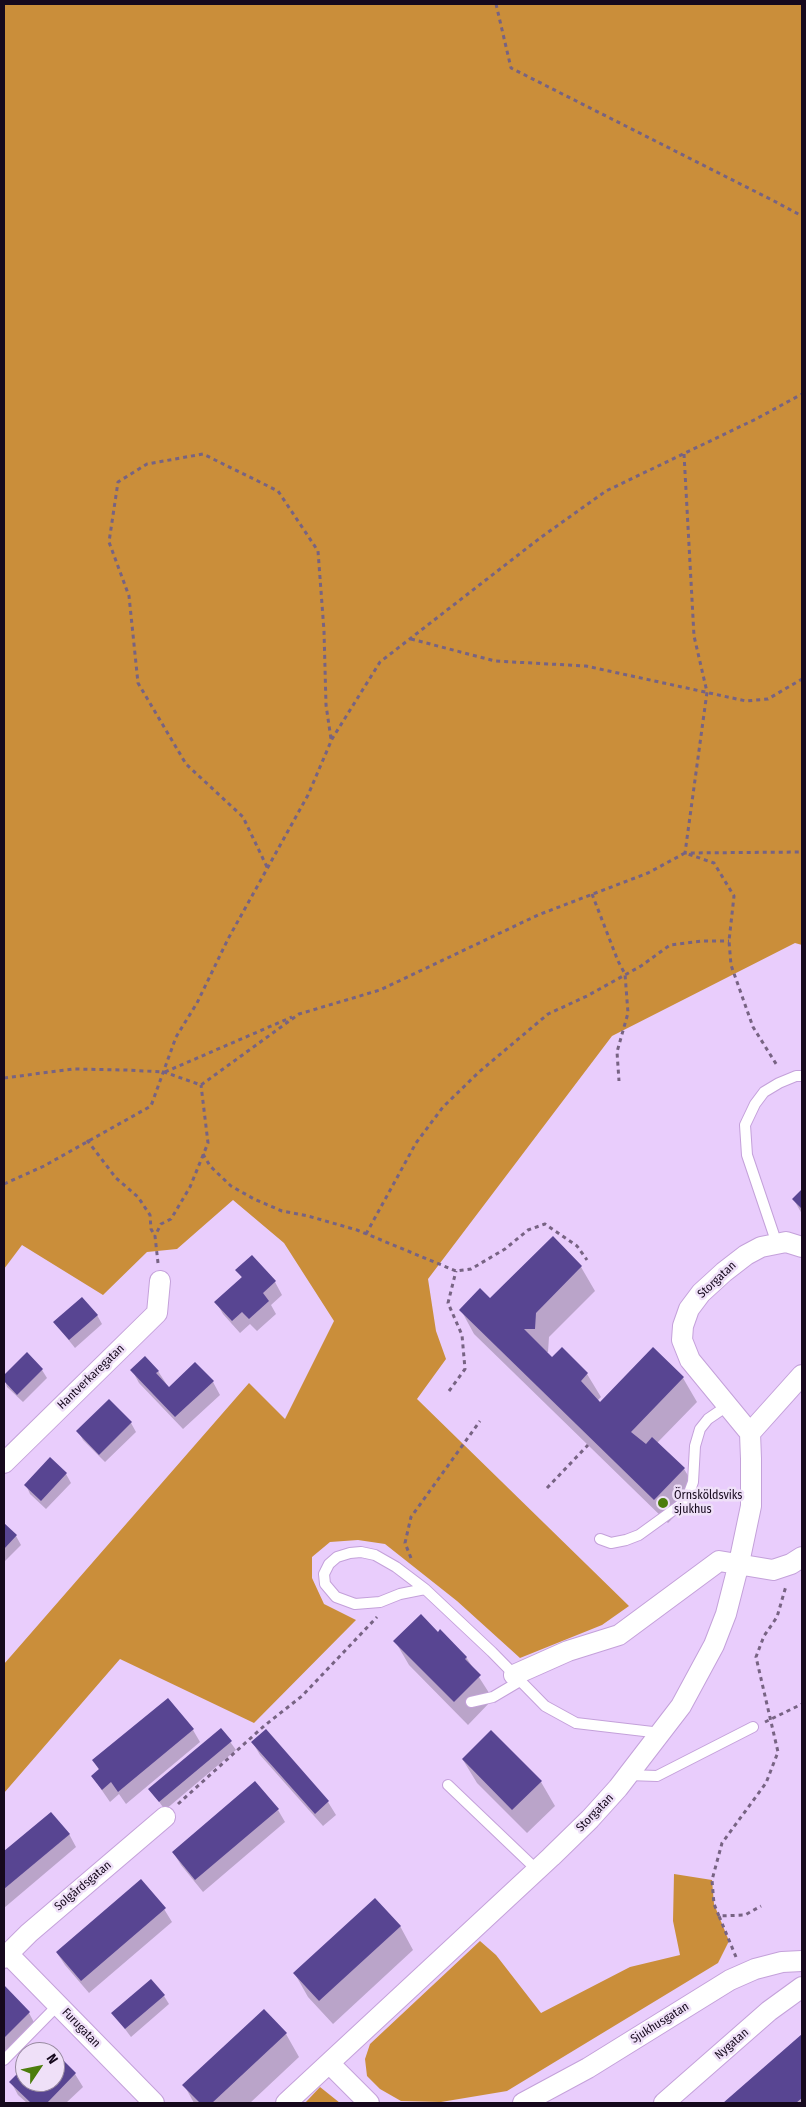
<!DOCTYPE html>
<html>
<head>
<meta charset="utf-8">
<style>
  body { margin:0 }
  #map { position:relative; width:806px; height:2107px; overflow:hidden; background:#e9cdfc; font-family:"Fira Sans Condensed",sans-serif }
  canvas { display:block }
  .frame { position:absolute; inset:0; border:5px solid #16091d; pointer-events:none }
  .north { position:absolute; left:15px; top:2042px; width:50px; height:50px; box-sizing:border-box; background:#efe0f8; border:1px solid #988aa0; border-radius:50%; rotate:56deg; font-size:14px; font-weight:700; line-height:20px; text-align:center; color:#16091d }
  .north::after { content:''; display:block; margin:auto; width:18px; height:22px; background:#4c7d0c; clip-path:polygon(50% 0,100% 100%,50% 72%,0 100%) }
</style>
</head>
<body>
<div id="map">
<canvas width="806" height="2107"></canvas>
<div class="frame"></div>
<div class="north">N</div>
</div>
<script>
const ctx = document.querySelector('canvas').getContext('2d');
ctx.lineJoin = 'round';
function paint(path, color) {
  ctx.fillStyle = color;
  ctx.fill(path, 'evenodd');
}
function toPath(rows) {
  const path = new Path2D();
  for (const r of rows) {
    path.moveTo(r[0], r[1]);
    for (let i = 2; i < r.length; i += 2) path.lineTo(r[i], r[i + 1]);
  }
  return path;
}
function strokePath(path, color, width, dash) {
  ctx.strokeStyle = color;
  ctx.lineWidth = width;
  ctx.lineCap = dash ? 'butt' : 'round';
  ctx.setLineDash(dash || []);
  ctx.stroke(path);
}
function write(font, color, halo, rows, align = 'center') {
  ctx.font = font + ' "Fira Sans Condensed",sans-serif';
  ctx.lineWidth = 5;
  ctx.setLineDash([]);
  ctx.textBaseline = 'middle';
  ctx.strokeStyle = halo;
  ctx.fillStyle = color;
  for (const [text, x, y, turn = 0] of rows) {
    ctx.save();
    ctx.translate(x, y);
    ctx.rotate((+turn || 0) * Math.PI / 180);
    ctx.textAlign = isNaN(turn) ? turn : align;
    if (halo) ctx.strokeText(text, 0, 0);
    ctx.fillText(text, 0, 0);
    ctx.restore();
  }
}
paint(toPath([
  [4,4,802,4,802,945,795,943,612,1036,428,1279,436,1331,446,1359,417,1399,629,1606,602,1625,520,1658,457,1601,385,1544,358,1540,330,1542,312,1557,312,1578,324,1604,356,1620,254,1723,120,1659,4,1793,4,1664,249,1383,285,1419,334,1321,284,1243,233,1200,177,1249,147,1252,103,1295,22,1245,4,1269],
  [674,1874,712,1880,714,1904,729,1941,718,1963,507,2091,441,2102,401,2101,380,2089,367,2076,365,2059,370,2044,480,1941,496,1955,541,2013,630,1967,680,1955,673,1921],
  [320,2087,340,2103,305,2103]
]), '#ca8e3a');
paint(toPath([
  [802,1191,802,1214,794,1200],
  [552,1238,581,1267,595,1291,549,1337,548,1352,546,1352,552,1359,587,1374,601,1397,597,1401,600,1403,653,1349,683,1378,697,1402,657,1443,684,1469,698,1492,668,1523,474,1334,461,1310,490,1299],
  [237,1270,275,1282,282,1295,271,1305,276,1314,257,1331,250,1324,240,1333,223,1314,216,1302,242,1278],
  [97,1315,102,1324,75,1348,55,1323],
  [27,1354,42,1370,47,1378,23,1402,7,1387,4,1377],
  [132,1370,158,1371,169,1388,213,1382,220,1395,183,1429,139,1383],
  [109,1401,131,1423,136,1432,105,1462,83,1440,78,1431],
  [50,1459,66,1474,71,1483,46,1509,30,1494,26,1485],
  [4,1525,16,1536,21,1545,4,1562],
  [438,1633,466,1657,493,1699,468,1725,409,1665,395,1641],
  [221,1729,236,1750,165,1810,150,1789],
  [193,1730,200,1742,126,1804,119,1794,110,1802,92,1776,99,1770,94,1761],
  [266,1731,328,1802,336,1815,323,1826,260,1755,253,1743],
  [491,1732,541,1782,555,1806,527,1833,477,1783,463,1760],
  [278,1810,285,1822,203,1892,181,1865,173,1852],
  [51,1814,69,1834,76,1847,4,1908,4,1853],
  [164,1909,172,1922,89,1993,65,1965,57,1953],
  [400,1926,413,1950,333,2024,308,1997,295,1974],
  [4,1987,29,2013,36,2026,4,2058],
  [164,1996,169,2004,131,2037,113,2013],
  [286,2034,299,2057,250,2103,194,2103,184,2085],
  [802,2037,802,2103,725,2103],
  [55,2054,75,2074,83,2087,66,2103,27,2103,18,2095,11,2082,25,2067,25,2082,55,2082]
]), '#0003');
paint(toPath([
  [802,1189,802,1209,792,1199],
  [553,1236,582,1266,536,1313,535,1329,524,1329,552,1357,562,1347,588,1373,581,1381,600,1402,653,1347,684,1377,631,1432,646,1444,652,1437,685,1468,654,1500,459,1310,480,1288,490,1298],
  [252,1255,276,1281,263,1293,269,1301,249,1319,242,1312,232,1321,214,1302,242,1277,235,1270],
  [82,1297,98,1315,69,1340,53,1322],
  [27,1352,43,1369,17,1395,4,1381,4,1375],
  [145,1356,159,1371,156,1373,169,1387,195,1362,214,1381,175,1417,130,1370],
  [109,1399,132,1422,99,1455,76,1431],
  [50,1457,67,1473,41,1501,24,1485],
  [4,1523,17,1535,4,1549],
  [421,1614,438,1632,440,1629,467,1657,465,1659,481,1675,454,1702,393,1641],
  [168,1698,194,1729,118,1792,111,1782,102,1790,91,1776,99,1769,92,1760],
  [221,1728,232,1741,159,1802,148,1789],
  [266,1729,329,1801,315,1814,251,1742],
  [491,1730,542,1781,512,1810,462,1759],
  [255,1781,279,1809,195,1880,172,1852],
  [51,1812,70,1834,4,1889,4,1851],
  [141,1879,166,1908,81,1981,56,1952],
  [375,1898,401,1926,319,2001,293,1973],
  [151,1979,165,1995,125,2029,111,2013],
  [4,1985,30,2012,4,2038],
  [264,2009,287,2033,212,2103,200,2103,182,2085],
  [802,2034,802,2098,796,2103,723,2103],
  [46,2044,55,2052,38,2052],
  [55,2052,76,2073,47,2103,31,2103,9,2082,25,2066,25,2082,55,2082]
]), '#584592');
const lane = toPath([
  [777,1244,747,1155,745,1125,755,1104,764,1092,779,1083,796,1076,802,1076],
  [600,1539,611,1543,626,1540,639,1535,686,1501,693,1482,695,1446,700,1429,708,1419,727,1406],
  [425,1589,400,1594,380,1602,355,1604,336,1597,325,1584,324,1574,329,1564,337,1557,350,1553,361,1552,375,1555,396,1567,425,1589,492,1652,545,1706,576,1723,661,1733],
  [471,1702,493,1697,520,1681],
  [628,1775,657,1776,753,1727],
  [448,1785,537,1870],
  [4,2060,58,2005]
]);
const street = toPath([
  [750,1433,802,1375],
  [4,1463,157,1313,160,1281],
  [514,1675,568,1651,619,1635,719,1561,773,1570,791,1564,802,1557],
  [8,1954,154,2103],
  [4,1958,29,1933,165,1817],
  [330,2064,369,2103],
  [286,2103,551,1857,590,1819,618,1788,681,1706,714,1645,726,1614,739,1563,751,1506,751,1459,750,1433,690,1360,682,1340,683,1326,689,1309,701,1293,724,1272,746,1255,761,1247,786,1242,802,1247],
  [523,2103,588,2068,730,1980,755,1969,782,1962,802,1961],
  [664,2103,769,2011,802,1987]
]);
strokePath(lane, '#c4a1da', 12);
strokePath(street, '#c4a1da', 22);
strokePath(toPath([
  [496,4,511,68,774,201,802,216],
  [684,454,694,636,707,692,685,853,802,852],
  [411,639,495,661,586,666,746,701,768,699,802,679],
  [267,867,243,817,186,764,138,683,129,596,109,542,118,482,147,464,203,454,278,491,318,551,324,631,326,705,331,739],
  [592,894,618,961,625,974,628,1013,617,1052,619,1081],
  [165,1072,292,1017],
  [4,1078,73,1069,126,1070,164,1072,201,1085,299,1014,380,990,538,915,648,873,685,853,714,863,734,896,729,941,731,965,753,1027,778,1067],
  [87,1140,116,1178,138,1197,150,1215,151,1229,155,1236],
  [203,1154,210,1166,231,1186,254,1199,282,1211,308,1216,357,1230,456,1271,471,1269,505,1249,528,1230,545,1224,577,1246,587,1260],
  [4,1184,44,1166,151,1106,176,1037,197,1003,228,939,308,795,332,739,380,662,540,538,606,491,756,419,802,394],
  [366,1234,416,1143,443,1107,479,1072,548,1014,587,996,641,966,670,945,703,941,729,941],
  [158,1263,155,1236,161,1224,171,1219,190,1187,208,1143,201,1085],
  [449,1391,465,1369,462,1335,448,1303,456,1271],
  [547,1488,588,1445],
  [411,1558,405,1543,411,1517,480,1421],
  [765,1722,802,1704],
  [178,1804,264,1726,302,1696,377,1617],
  [719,1916,714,1904,712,1880,722,1843,766,1783,778,1752,756,1657,764,1636,777,1617,786,1586],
  [736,1957,719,1916,745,1915,761,1906]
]), '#776383', 3, [4, 4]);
strokePath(lane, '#fff', 10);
strokePath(street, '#fff', 20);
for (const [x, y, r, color] of [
  [663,1503,6,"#4c7d0c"]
]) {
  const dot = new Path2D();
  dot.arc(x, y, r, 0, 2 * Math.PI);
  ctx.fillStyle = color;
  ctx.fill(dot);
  strokePath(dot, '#efe0f8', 2);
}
write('12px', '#16091d', '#efe0f8', [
  ["Storgatan",717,1280,-43],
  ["Hantverkaregatan",91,1377,-44],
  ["Storgatan",595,1813,-46],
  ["Solgårdsgatan",83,1886,-40],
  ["Sjukhusgatan",660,2023,-32],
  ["Furugatan",81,2028,46],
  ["Nygatan",732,2044,-41]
]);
write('12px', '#16091d', '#efe0f8', [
  ["Örnsköldsviks",674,1496],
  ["sjukhus",674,1510]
], 'left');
</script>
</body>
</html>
